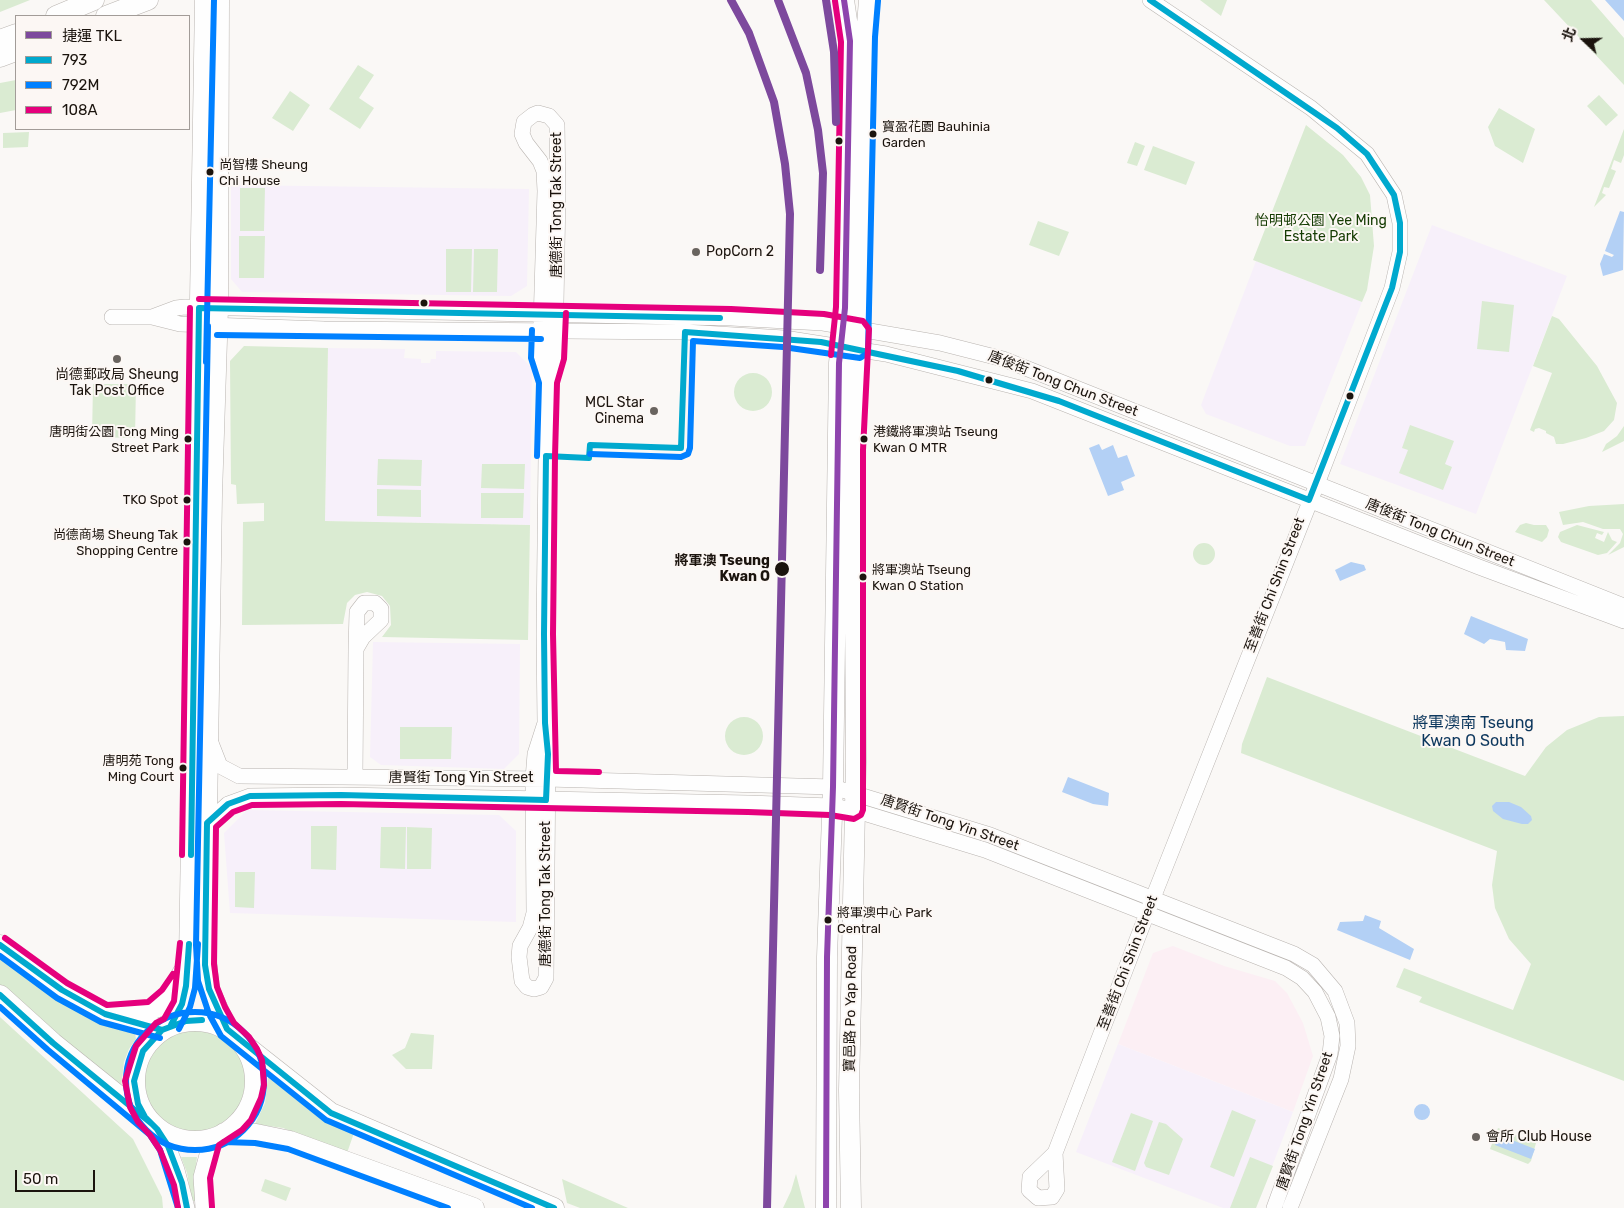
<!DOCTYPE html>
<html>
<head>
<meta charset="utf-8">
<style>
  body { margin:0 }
  #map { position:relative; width:1624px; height:1208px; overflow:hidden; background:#faf8f6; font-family:Rubik,"Noto Sans TC",sans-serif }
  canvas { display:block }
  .legend { position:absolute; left:15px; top:15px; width:175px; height:115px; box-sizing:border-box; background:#fcf7f4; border:1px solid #a29c98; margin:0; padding:6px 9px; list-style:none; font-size:15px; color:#1b140e }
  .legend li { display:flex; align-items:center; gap:10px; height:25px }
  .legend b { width:25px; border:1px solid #a29c98 }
  .north { position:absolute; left:1559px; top:15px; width:50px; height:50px; -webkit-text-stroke:4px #fcf7f4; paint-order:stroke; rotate:291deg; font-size:14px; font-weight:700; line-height:20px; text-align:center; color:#1b140e }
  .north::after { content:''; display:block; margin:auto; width:18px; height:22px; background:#1b140e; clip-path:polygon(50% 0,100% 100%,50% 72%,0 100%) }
  .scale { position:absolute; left:15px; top:1170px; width:80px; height:22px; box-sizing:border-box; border:2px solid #1b140e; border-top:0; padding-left:6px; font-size:15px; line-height:18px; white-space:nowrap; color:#1b140e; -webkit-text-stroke:4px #fcf7f4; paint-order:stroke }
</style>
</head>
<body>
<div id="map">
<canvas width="1624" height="1208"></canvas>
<ul class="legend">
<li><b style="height:6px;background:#7d499d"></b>捷運 TKL</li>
<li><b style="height:6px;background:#00a9ce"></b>793</li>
<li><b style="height:6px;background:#0080ff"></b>792M</li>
<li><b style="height:6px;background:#e5007d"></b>108A</li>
</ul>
<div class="north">北</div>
<div class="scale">50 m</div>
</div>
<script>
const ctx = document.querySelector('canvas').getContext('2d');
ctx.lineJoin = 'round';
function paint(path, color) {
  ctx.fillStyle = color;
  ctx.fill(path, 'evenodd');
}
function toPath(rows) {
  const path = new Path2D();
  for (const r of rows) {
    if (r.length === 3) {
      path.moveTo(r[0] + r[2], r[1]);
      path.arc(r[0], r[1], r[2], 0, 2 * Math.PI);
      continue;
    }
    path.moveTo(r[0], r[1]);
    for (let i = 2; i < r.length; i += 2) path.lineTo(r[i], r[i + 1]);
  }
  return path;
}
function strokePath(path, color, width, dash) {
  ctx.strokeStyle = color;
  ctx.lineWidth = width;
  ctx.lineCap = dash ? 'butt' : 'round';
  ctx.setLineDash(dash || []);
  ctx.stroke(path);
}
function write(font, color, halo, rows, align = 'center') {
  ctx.font = font + ' Rubik,"Noto Sans TC",sans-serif';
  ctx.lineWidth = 4;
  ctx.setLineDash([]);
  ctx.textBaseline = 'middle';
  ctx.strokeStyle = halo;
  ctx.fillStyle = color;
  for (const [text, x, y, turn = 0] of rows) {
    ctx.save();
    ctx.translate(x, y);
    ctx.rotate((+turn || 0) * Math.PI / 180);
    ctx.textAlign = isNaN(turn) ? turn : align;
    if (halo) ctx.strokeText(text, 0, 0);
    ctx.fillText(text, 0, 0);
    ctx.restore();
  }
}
paint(toPath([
  [1173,946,1224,966,1275,981,1287,993,1303,1023,1313,1056,1293,1112,1118,1044,1153,953]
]), '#fceff4');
paint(toPath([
  [231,185,529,189,527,286,511,296,242,292,231,279],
  [1432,225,1567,276,1476,514,1340,464],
  [1256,261,1362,302,1305,446,1290,446,1206,414,1201,405],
  [328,348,405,349,404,358,421,359,421,363,430,363,431,359,436,359,436,351,516,352,532,368,530,525,325,521],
  [373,642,520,644,519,754,504,769,381,765,370,757],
  [247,810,499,815,516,831,516,922,230,913,224,833],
  [1118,1044,1293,1112,1256,1208,1223,1208,1076,1152]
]), '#f7f0fa');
paint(toPath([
  [0,0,30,0,0,12],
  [1200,0,1227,0,1221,16],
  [1544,0,1591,0,1624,38,1624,85],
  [358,65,374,75,359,98,374,108,360,129,329,109],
  [16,80,16,110,0,113,0,83],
  [290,91,310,105,293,131,272,118],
  [1599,95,1618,115,1606,126,1587,106],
  [1499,108,1535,129,1523,163,1495,146,1488,127],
  [1306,125,1343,155,1361,177,1370,195,1374,246,1367,290,1362,302,1253,260],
  [1624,129,1624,155,1621,163,1614,160,1611,169,1616,171,1609,188,1604,187,1602,193,1606,195,1594,207],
  [29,132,28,147,3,148,3,133],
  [1135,142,1145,146,1137,166,1127,163],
  [1153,146,1195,162,1186,185,1144,170],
  [240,188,265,188,264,231,240,231],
  [1038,221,1069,232,1059,256,1029,245],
  [239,236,265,236,264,278,239,278],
  [446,249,472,249,471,292,446,292],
  [474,249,498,249,497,292,473,292],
  [1482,301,1514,305,1509,352,1477,349],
  [1552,316,1559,319,1597,366,1617,403,1614,420,1604,431,1586,438,1563,444,1556,444,1554,437,1546,433,1546,431,1539,428,1535,429,1534,432,1530,430,1552,373,1533,366],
  [244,346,328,348,325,521,530,525,528,640,382,637,391,625,390,606,382,596,367,592,355,595,347,603,343,624,242,625,243,522,264,521,264,503,237,504,236,485,231,484,230,361],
  [753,392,19],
  [93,384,136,384,135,438,92,437],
  [1410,425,1454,441,1445,464,1452,467,1443,490,1399,473,1408,450,1402,448],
  [1624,426,1624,441,1602,452,1606,444,1617,436],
  [378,459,422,460,421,486,377,485],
  [482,464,525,464,524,489,481,488],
  [377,489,421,490,421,517,377,516],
  [481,493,524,493,523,518,481,518],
  [1624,504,1624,547,1608,555,1620,543,1623,534,1620,529,1603,529,1583,522,1563,525,1559,512,1589,506],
  [1526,523,1534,525,1546,525,1549,530,1547,537,1542,542,1515,532,1520,525],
  [1577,525,1604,532,1602,535,1597,533,1595,538,1604,542,1608,532,1612,540,1617,542,1607,553,1598,555,1561,542,1558,537,1560,532],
  [1204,554,11],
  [1267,677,1525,776,1546,747,1567,730,1599,717,1624,716,1624,1081,1419,1002,1422,997,1396,987,1404,968,1513,1010,1531,964,1509,939,1495,908,1492,885,1497,851,1241,753,1242,744],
  [744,736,19],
  [400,727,452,727,451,759,400,759],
  [311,826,337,826,336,870,311,869],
  [381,827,406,827,405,869,380,868],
  [407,827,432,828,431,869,407,869],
  [235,872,255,872,254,908,235,907],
  [0,954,108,1025,135,1033,136,1039,129,1049,124,1062,121,1088,0,987],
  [0,1017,133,1139,162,1197,163,1208,0,1208],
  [195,1081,50],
  [411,1033,434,1035,432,1069,406,1069,392,1055,405,1048],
  [268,1077,317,1114,354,1133,347,1153,283,1128,255,1124,265,1103],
  [1232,1110,1256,1120,1234,1177,1210,1167],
  [1131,1113,1153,1121,1135,1171,1112,1162],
  [1159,1122,1166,1124,1183,1139,1169,1175,1146,1167,1144,1163],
  [1498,1128,1536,1143,1531,1161,1528,1164,1490,1149],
  [181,1157,197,1157,195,1174,196,1201,192,1201,187,1173],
  [1250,1157,1273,1166,1256,1208,1230,1208],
  [796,1174,805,1208,783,1208,791,1191],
  [265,1179,291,1188,286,1201,261,1191],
  [562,1179,628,1208,580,1208,567,1203]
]), '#daebd2');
paint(toPath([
  [1605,0,1624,0,1624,21],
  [1620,211,1624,212,1623,270,1603,276,1600,264,1604,254,1612,257,1614,255,1605,251],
  [1099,444,1102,450,1113,445,1118,458,1127,455,1135,476,1121,482,1124,490,1108,496,1089,448],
  [1351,562,1364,565,1366,570,1340,581,1335,570],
  [1471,616,1528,639,1525,651,1506,650,1505,642,1490,639,1484,644,1464,634],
  [1068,777,1109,793,1108,806,1093,804,1062,792],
  [1496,802,1509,802,1521,807,1531,816,1532,820,1528,824,1522,824,1503,819,1493,811,1492,806],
  [1365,915,1381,921,1379,928,1414,949,1410,960,1337,930,1340,922,1363,921],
  [1422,1112,8],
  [1499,1135,1535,1149,1531,1159,1495,1145]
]), '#b3d0f5');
const minor = toPath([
  [112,317,152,317,180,324,324,329,685,332,784,338,886,354,1032,391,1479,567,1624,621],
  [152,317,176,308,185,307,731,318,823,323,940,343,1003,359,1624,606],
  [545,723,535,754,533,779,534,913,530,928,520,946,519,957,522,981,527,987,534,989,541,987,546,978,548,754,545,723,544,634,546,456,548,382,555,358,558,193,557,125,549,116,538,113,533,115,524,122,522,134,526,143,540,161,544,171,545,191,540,357,548,382],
  [211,743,220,766,239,776,547,779,833,787,990,835,1294,954,1313,965,1335,991,1347,1023,1348,1046,1341,1079,1290,1208],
  [355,777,356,649,357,612,364,603,375,603,381,609,381,620,363,637,356,649],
  [207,823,228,804,250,796,341,795,748,803,831,806,854,810,985,850,1286,968,1302,978,1315,992,1328,1017,1332,1036,1330,1054,1274,1208],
  [157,1129,168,1146,177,1170,187,1208],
  [1055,1153,1030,1177,1029,1190,1038,1198,1052,1197,1057,1189,1055,1153,1153,898,1317,484,1392,288,1400,252,1400,223,1394,195,1367,154,1311,108,1150,0],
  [203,1208,201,1177,211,1140]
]);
const major = toPath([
  [219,0,218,308,212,495,205,945,209,989,227,1029],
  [56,16,94,0],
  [106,16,148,0],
  [0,40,16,34],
  [0,57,16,51],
  [0,945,62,990,77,999,105,1014,162,1030],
  [0,995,53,1043,145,1117],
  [119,1014,145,1012,158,1007,169,996,183,972],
  [195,1081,60],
  [171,1025,184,999,189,961,205,0],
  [246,1046,331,1113,554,1208],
  [224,1133,256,1134,290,1141,474,1208],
  [826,1208,827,957,833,787,839,363,845,308,848,160,850,41,844,0],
  [851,1208,849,1090,856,762,854,450,861,310,866,37,869,0]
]);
strokePath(minor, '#b9b4b0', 16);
strokePath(major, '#b9b4b0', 21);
strokePath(minor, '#fefefe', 15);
strokePath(major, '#fefefe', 20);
strokePath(toPath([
  [191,855,199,308,720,318],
  [0,945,62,990,105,1014,162,1030],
  [0,995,53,1043,152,1124],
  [171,1025,182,1004,186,986,189,944],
  [187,1208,182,1183,168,1146,157,1129,145,1117,138,1104,134,1081,143,1051,162,1030,186,1021,202,1020],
  [554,1208,331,1113,227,1029,209,989,205,965,207,823,228,804,250,796,341,795,546,800,548,754,545,723,544,634,546,456,589,458,590,445,681,448,685,332,821,342,958,371,1059,401,1309,500,1392,288,1400,252,1400,223,1394,195,1367,154,1337,128,1150,0]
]), '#00a9ce', 6);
strokePath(toPath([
  [208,326,196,945,198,981,209,1014,221,1036,326,1120,532,1208],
  [532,330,531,358,539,383,537,456],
  [217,335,541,339],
  [206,362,214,0],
  [590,454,681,457,688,454,690,448,693,341,783,347,860,358,868,353,875,37,878,1],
  [0,956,57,998,101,1022,160,1038],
  [0,1007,48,1050,150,1135,160,1150,178,1208],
  [195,1081,69],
  [179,1029,190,1007,195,988,198,944],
  [224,1142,255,1143,288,1149,448,1208]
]), '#0080ff', 6);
strokePath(toPath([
  [199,299,731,309,824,314,863,321,869,329,863,450,863,810,861,815,854,819,830,815,748,812,341,804,252,805,233,812,216,827,214,964,217,987,225,1007,234,1023,249,1037,257,1049,262,1060,264,1085,261,1098,251,1120,242,1130,219,1145,210,1178,212,1207],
  [566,313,564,359,557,383,555,456,553,634,556,771,599,772],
  [831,355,836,307,841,42,835,1],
  [182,855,190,308],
  [5,938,67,983,107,1005,148,1002,162,990,173,974],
  [178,1208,174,1185,160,1150,150,1135,138,1122,130,1107,125,1081,136,1046,156,1023,164,1019,174,1001,180,943]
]), '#e5007d', 6);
strokePath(toPath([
  [826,1208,827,957,833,787,839,363,845,308,850,41,844,0]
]), '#8e44ad', 6);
strokePath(toPath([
  [731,0,749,33,774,102,785,164,790,214,767,1208],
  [778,0,806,73,818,130,823,173,820,270],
  [826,0,834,52,836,122]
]), '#7d499d', 8);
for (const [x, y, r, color] of [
  [873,134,4.5,"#1b140e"],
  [839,141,4.5,"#1b140e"],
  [210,172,4.5,"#1b140e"],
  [696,252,5,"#69645f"],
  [424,303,4.5,"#1b140e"],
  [117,359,5,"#69645f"],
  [989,380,4.5,"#1b140e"],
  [1350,396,4.5,"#1b140e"],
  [654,411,5,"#69645f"],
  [188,439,4.5,"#1b140e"],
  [864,439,4.5,"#1b140e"],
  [187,500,4.5,"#1b140e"],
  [187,542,4.5,"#1b140e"],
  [782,569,8,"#1b140e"],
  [863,577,4.5,"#1b140e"],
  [183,768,4.5,"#1b140e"],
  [828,920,4.5,"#1b140e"],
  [1476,1137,5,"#69645f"]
]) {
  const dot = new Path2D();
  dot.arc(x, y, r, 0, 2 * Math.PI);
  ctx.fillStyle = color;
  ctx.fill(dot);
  strokePath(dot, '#fcf7f4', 2);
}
write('13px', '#1b140e', '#fcf7f4', [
  ["寶盈花園 Bauhinia",882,127],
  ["Garden",882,143],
  ["尚智樓 Sheung",219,165],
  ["Chi House",219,181],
  ["唐明街公園 Tong Ming",179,432,"right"],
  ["Street Park",179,448,"right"],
  ["港鐵將軍澳站 Tseung",873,432],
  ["Kwan O MTR",873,448],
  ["TKO Spot",178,500,"right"],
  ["尚德商場 Sheung Tak",178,535,"right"],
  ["Shopping Centre",178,551,"right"],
  ["將軍澳站 Tseung",872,570],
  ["Kwan O Station",872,586],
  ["唐明苑 Tong",174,761,"right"],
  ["Ming Court",174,777,"right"],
  ["將軍澳中心 Park",837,913],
  ["Central",837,929]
], 'left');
write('14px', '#1b140e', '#fcf7f4', [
  ["唐德街 Tong Tak Street",557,205,-90],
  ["唐俊街 Tong Chun Street",1063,384,21],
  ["唐俊街 Tong Chun Street",1440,533,22],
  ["至善街 Chi Shin Street",1275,585,-69],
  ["唐賢街 Tong Yin Street",461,778],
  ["唐賢街 Tong Yin Street",950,823,19],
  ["唐德街 Tong Tak Street",546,894,-90],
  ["至善街 Chi Shin Street",1128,963,-69],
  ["寶邑路 Po Yap Road",851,1009,-89],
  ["唐賢街 Tong Yin Street",1305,1121,-71]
]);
write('14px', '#153c03', '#fcf7f4', [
  ["怡明邨公園 Yee Ming",1321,221],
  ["Estate Park",1321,237]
]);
write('14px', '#1b140e', '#fcf7f4', [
  ["PopCorn 2",706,252],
  ["尚德郵政局 Sheung",117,375,"center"],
  ["Tak Post Office",117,391,"center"],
  ["MCL Star",644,403,"right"],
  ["Cinema",644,419,"right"],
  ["會所 Club House",1486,1137]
], 'left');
write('bold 14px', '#1b140e', '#fcf7f4', [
  ["將軍澳 Tseung",770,561],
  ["Kwan O",770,577]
], 'right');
write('16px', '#0d385e', '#fcf7f4', [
  ["將軍澳南 Tseung",1473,723],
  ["Kwan O South",1473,741]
]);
</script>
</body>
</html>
